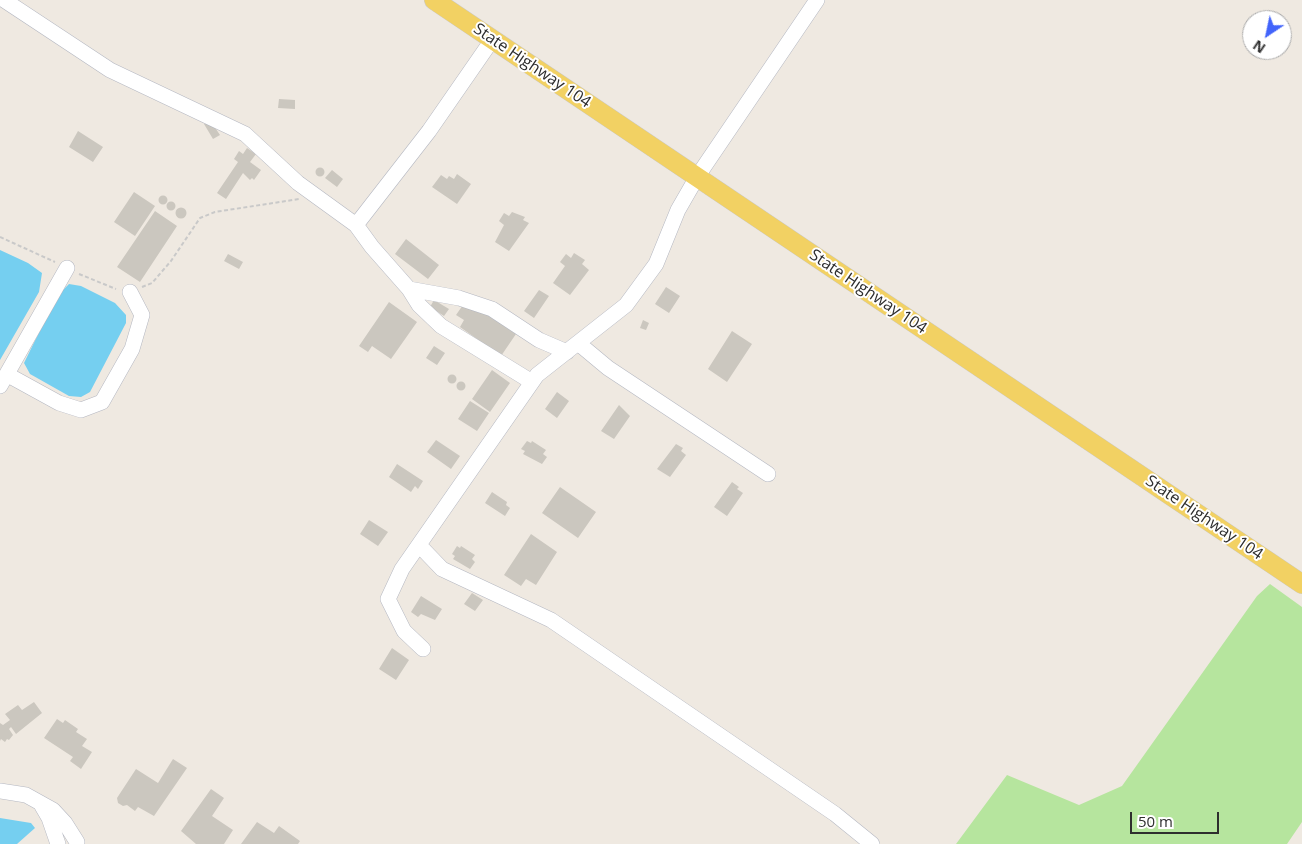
<!DOCTYPE html>
<html>
<head>
<meta charset="utf-8">
<style>
  body { margin:0 }
  #map { position:relative; width:1302px; height:844px; overflow:hidden; background:#efe9e1; font-family:"Open Sans",sans-serif }
  canvas { display:block }
  .north { position:absolute; left:1242px; top:10px; width:50px; height:50px; box-sizing:border-box; background:#fff; border:1px solid #ababab; border-radius:50%; rotate:214deg; font-size:14px; font-weight:700; line-height:20px; text-align:center; color:#2e2e2e }
  .north::after { content:''; display:block; margin:auto; width:18px; height:22px; background:#4264fb; clip-path:polygon(50% 0,100% 100%,50% 72%,0 100%) }
  .scale { position:absolute; left:1130px; top:812px; width:89px; height:22px; box-sizing:border-box; border:2px solid #2e2e2e; border-top:0; padding-left:6px; font-size:15px; line-height:18px; white-space:nowrap; color:#2e2e2e; -webkit-text-stroke:4px #fff; paint-order:stroke }
</style>
</head>
<body>
<div id="map">
<canvas width="1302" height="844"></canvas>
<div class="north">N</div>
<div class="scale">50 m</div>
</div>
<script>
const ctx = document.querySelector('canvas').getContext('2d');
ctx.lineJoin = 'round';
function paint(path, color) {
  ctx.fillStyle = color;
  ctx.fill(path, 'evenodd');
}
function toPath(rows) {
  const path = new Path2D();
  for (const r of rows) {
    if (r.length === 3) {
      path.moveTo(r[0] + r[2], r[1]);
      path.arc(r[0], r[1], r[2], 0, 2 * Math.PI);
      continue;
    }
    path.moveTo(r[0], r[1]);
    for (let i = 2; i < r.length; i += 2) path.lineTo(r[i], r[i + 1]);
  }
  return path;
}
function strokePath(path, color, width, dash) {
  ctx.strokeStyle = color;
  ctx.lineWidth = width;
  ctx.lineCap = dash ? 'butt' : 'round';
  ctx.setLineDash(dash || []);
  ctx.stroke(path);
}
function write(font, color, halo, rows, align = 'center') {
  ctx.font = font + ' "Open Sans",sans-serif';
  ctx.lineWidth = 4;
  ctx.setLineDash([]);
  ctx.textBaseline = 'middle';
  ctx.strokeStyle = halo;
  ctx.fillStyle = color;
  for (const [text, x, y, turn = 0] of rows) {
    ctx.save();
    ctx.translate(x, y);
    ctx.rotate((+turn || 0) * Math.PI / 180);
    ctx.textAlign = isNaN(turn) ? turn : align;
    if (halo) ctx.strokeText(text, 0, 0);
    ctx.fillText(text, 0, 0);
    ctx.restore();
  }
}
paint(toPath([
  [1270,584,1302,607,1302,822,1287,844,956,844,1007,775,1079,805,1122,786,1257,596]
]), '#b6e59e');
paint(toPath([
  [0,250,28,263,42,273,39,292,0,360],
  [69,284,81,286,115,303,126,315,126,323,90,392,81,397,69,396,30,374,24,363,57,296],
  [0,818,31,823,35,828,17,844,0,844]
]), '#75cff0');
paint(toPath([
  [279,99,295,100,295,109,278,108],
  [210,120,220,135,213,139,204,124],
  [78,131,103,147,93,162,69,147],
  [247,148,256,154,250,162,261,170,254,180,252,178,250,180,243,173,226,199,217,193,238,162,234,159,239,151,243,154],
  [320,172,4.5],
  [332,170,343,179,337,187,325,178],
  [457,174,471,184,457,204,432,187,441,175,447,179,449,176,454,179],
  [134,192,155,206,135,236,114,222],
  [163,200,4.5],
  [171,206,4.5],
  [181,213,5.5],
  [155,211,177,226,140,282,117,267],
  [512,212,525,217,523,220,529,223,509,251,495,242,504,225,499,221,504,213,509,216],
  [406,239,439,265,428,279,395,254],
  [574,253,585,260,582,264,589,270,570,295,553,283,565,266,560,262,566,254,571,258],
  [228,254,243,262,239,269,224,261],
  [666,287,680,296,669,313,655,304],
  [539,290,549,296,534,318,524,311],
  [434,300,449,309,444,316,430,307],
  [389,302,417,322,391,359,372,346,368,352,359,346],
  [465,302,475,306,516,334,501,356,460,327,464,320,456,315],
  [643,320,649,323,646,330,640,328],
  [732,331,752,344,727,382,708,369],
  [434,346,445,353,437,365,426,358],
  [492,370,510,383,490,412,472,399],
  [452,379,4.5],
  [461,386,4.5],
  [557,392,569,401,557,418,545,409],
  [470,401,489,413,477,431,458,419],
  [619,405,630,416,614,439,601,431],
  [436,440,460,456,451,469,427,452],
  [527,441,531,443,532,441,546,450,543,454,547,457,542,464,523,454,525,451,521,449],
  [676,444,683,448,681,451,686,455,670,477,657,469],
  [397,464,423,481,418,489,415,486,411,492,389,477],
  [732,482,739,487,737,489,743,493,727,516,714,507],
  [560,487,596,512,578,538,542,513],
  [492,492,507,502,506,505,510,508,505,516,485,503],
  [369,520,388,532,378,546,360,534],
  [531,534,557,552,536,585,526,579,521,586,504,575],
  [457,546,460,548,461,546,475,555,472,559,475,562,470,569,453,559,455,556,452,554],
  [472,593,483,600,475,611,464,604],
  [421,596,442,609,435,620,421,614,418,617,411,612],
  [392,648,409,660,396,680,379,669],
  [34,702,42,713,16,734,11,727,9,729,13,735,9,740,7,739,5,742,1,739,0,741,0,723,3,725,10,720,5,714,18,705,22,710],
  [57,719,63,723,65,720,78,729,76,732,87,739,82,746,92,752,81,769,70,761,73,757,44,738],
  [173,759,187,768,154,816,138,807,135,811,127,805,123,806,118,803,117,798,136,769,158,783],
  [211,789,224,798,212,816,233,830,224,844,196,844,181,831],
  [257,822,274,833,279,826,300,841,298,844,241,844]
]), '#cbc7bf');
const minor = toPath([
  [4,0,110,70,245,134,298,183,356,225,372,247,409,289,459,298,492,309,539,340,567,352],
  [356,225,429,131,492,40],
  [409,289,419,305,441,326,532,382],
  [578,343,608,368,768,474],
  [8,375,59,403,81,410,102,402,132,349,142,315,130,292],
  [0,386,67,268],
  [419,545,442,569,551,620,835,814,872,844],
  [423,649,404,631,388,599,402,569,537,375,626,305,656,264,678,210,697,177,817,0],
  [0,791,26,795,53,810,65,823,77,842],
  [42,806,49,818,58,844]
]);
const major = toPath([
  [434,0,1302,584]
]);
strokePath(minor, '#b4b7c1', 16);
strokePath(major, '#c9c9c9', 20);
strokePath(toPath([
  [0,237,55,262],
  [79,274,116,289],
  [142,287,152,283,171,261,200,218,215,212,299,199]
]), '#c9c9c9', 2, [4, 2.5]);
strokePath(minor, '#fff', 15);
strokePath(major, '#f2d163', 19);
write('16px', '#2e2e2e', '#fff', [
  ["State Highway 104",532,66,34],
  ["State Highway 104",868,292,34],
  ["State Highway 104",1204,518,34]
]);
</script>
</body>
</html>
